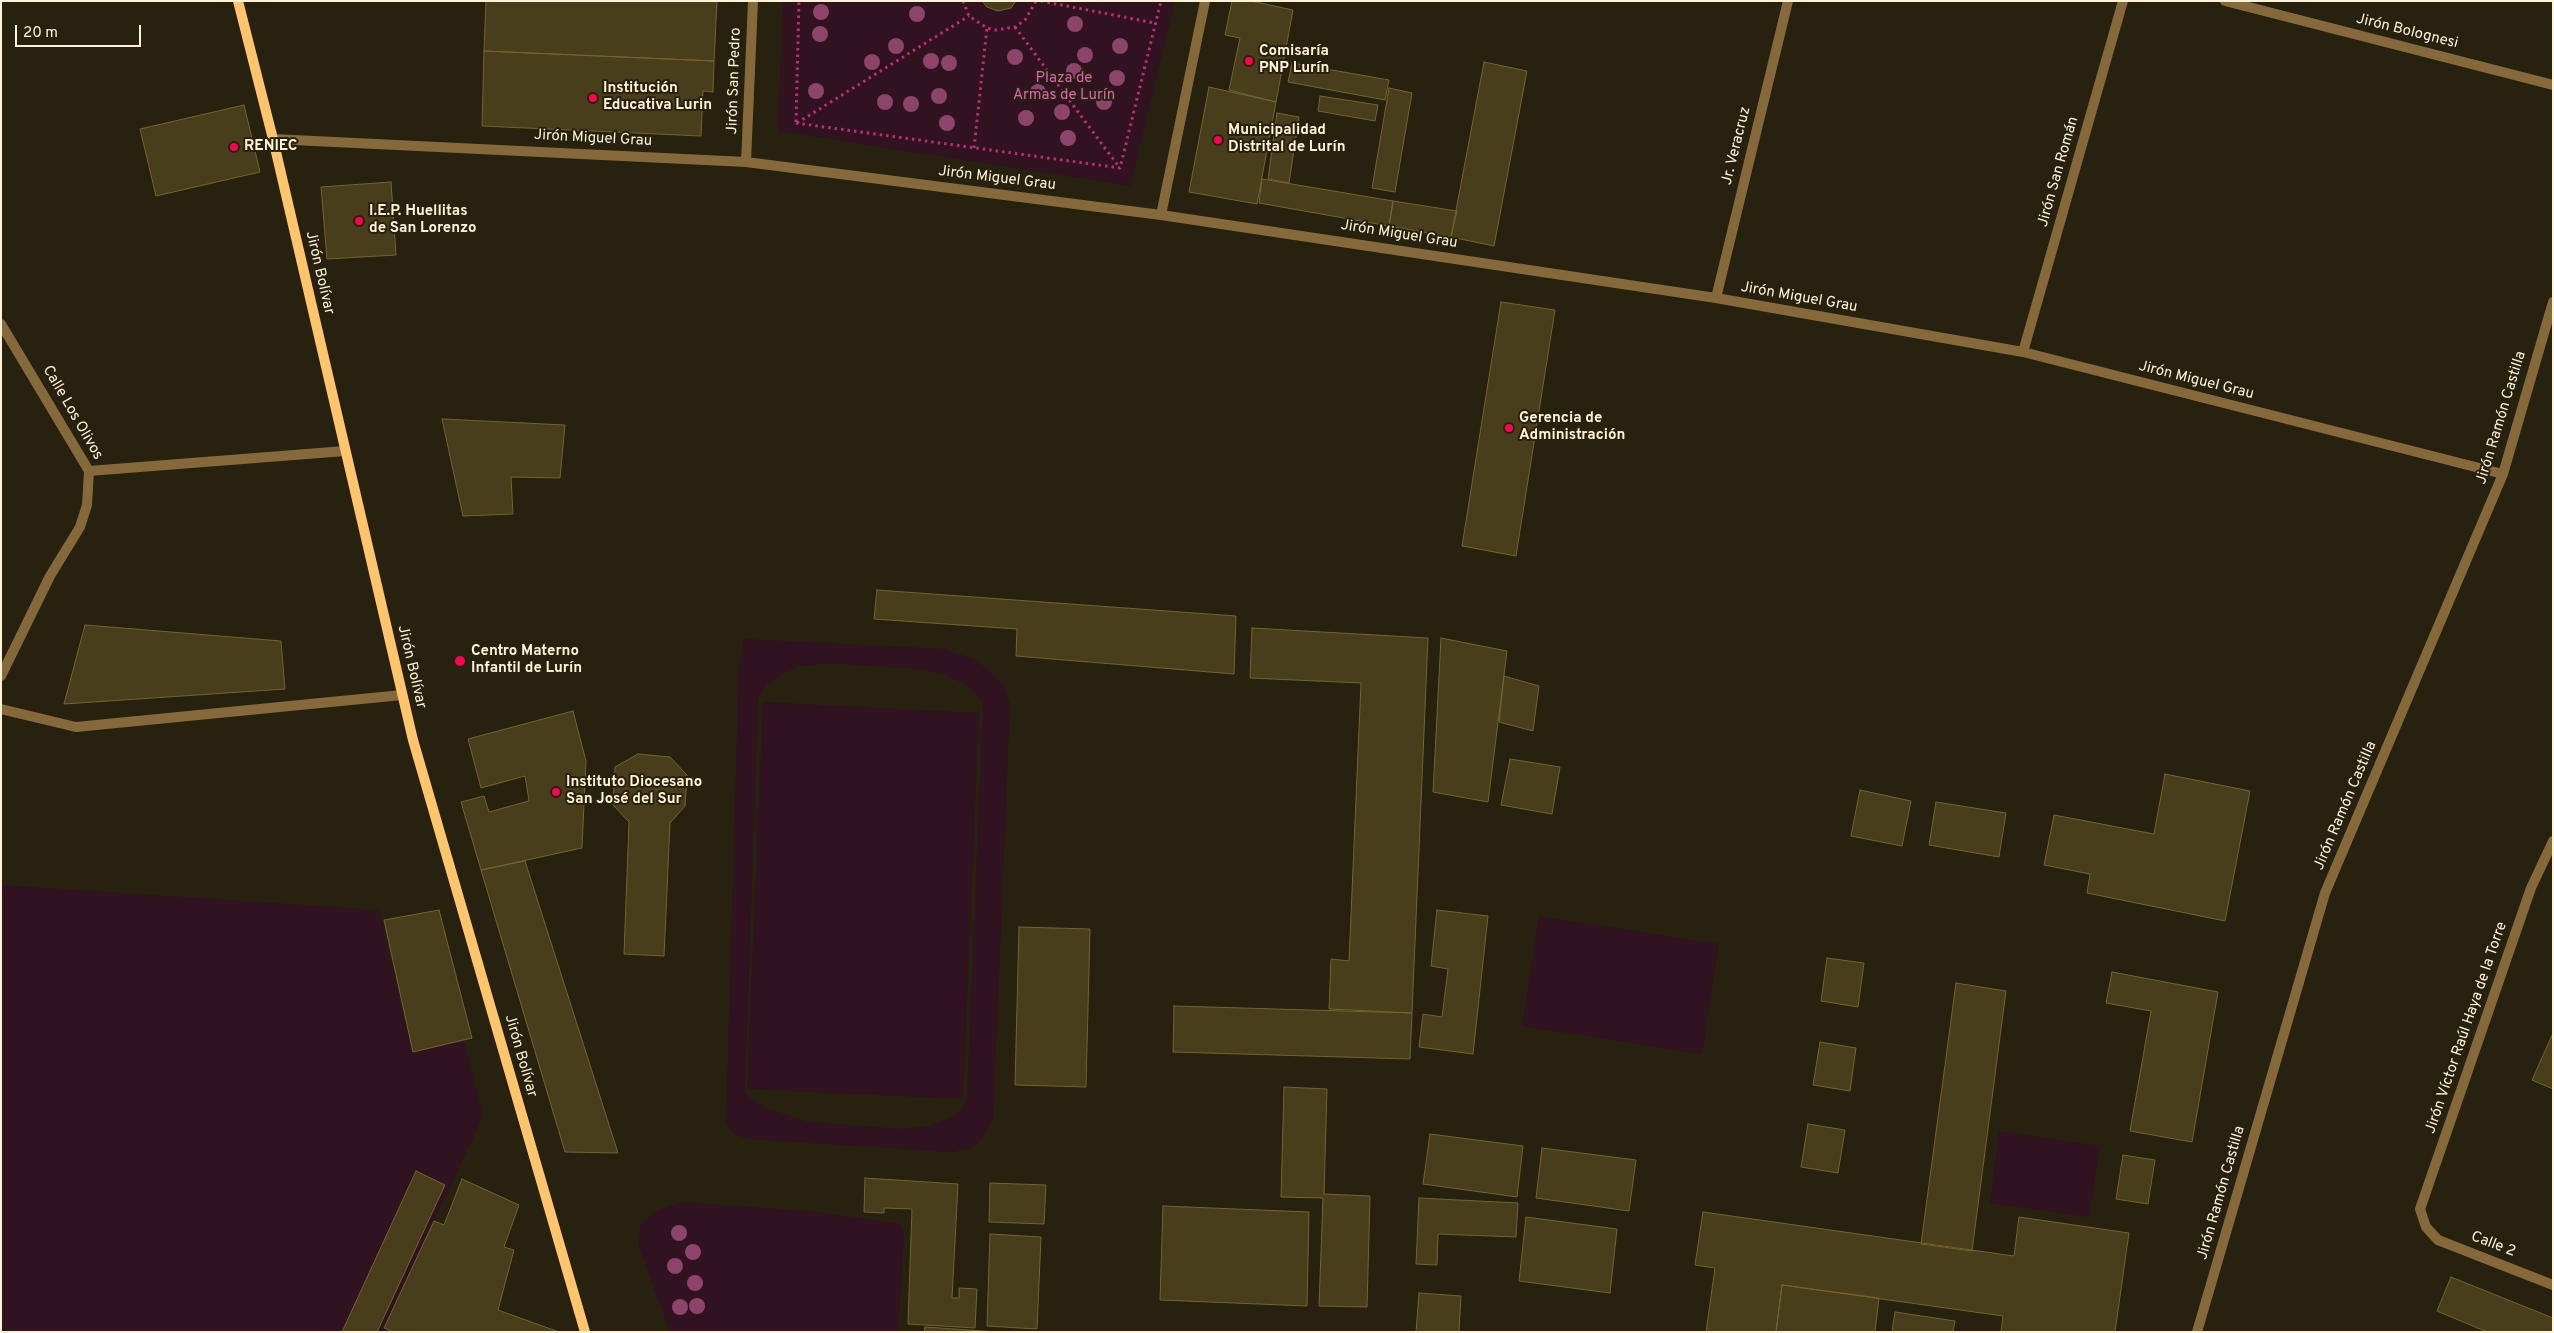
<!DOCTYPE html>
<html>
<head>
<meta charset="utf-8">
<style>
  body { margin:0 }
  #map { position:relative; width:2554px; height:1333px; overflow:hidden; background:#27210f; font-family:Overpass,sans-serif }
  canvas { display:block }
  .frame { position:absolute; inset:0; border:2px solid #fff2d5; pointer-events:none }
  .scale { position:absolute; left:15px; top:25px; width:126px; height:22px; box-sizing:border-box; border:2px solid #fff2d5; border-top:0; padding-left:6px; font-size:15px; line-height:18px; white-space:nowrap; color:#fff2d5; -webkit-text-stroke:4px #27210f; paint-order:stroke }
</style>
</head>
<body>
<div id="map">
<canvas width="2554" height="1333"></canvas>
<div class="frame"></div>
<div class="scale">20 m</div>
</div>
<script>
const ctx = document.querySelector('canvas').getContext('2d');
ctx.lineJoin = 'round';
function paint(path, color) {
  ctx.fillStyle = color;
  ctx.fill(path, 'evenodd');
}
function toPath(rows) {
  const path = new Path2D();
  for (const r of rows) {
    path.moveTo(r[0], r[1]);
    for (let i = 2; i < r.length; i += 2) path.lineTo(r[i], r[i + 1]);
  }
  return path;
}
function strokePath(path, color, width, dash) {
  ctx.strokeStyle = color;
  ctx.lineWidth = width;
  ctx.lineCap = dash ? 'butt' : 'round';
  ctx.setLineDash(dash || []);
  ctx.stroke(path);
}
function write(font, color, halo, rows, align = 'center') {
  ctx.font = font + ' Overpass,sans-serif';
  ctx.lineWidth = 4;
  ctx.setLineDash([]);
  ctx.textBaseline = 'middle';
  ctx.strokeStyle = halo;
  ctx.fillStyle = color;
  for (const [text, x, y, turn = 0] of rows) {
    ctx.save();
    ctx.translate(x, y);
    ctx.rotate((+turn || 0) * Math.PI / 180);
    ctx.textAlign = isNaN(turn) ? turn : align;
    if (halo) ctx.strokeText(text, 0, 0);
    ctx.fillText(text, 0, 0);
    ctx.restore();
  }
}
paint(toPath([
  [783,1,1175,1,1130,186,778,131],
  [744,639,944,649,973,659,990,671,1003,684,1010,705,993,1118,985,1135,974,1147,953,1152,747,1139,733,1133,726,1124,739,664],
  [828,663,920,669,946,675,969,686,983,704,967,1099,961,1111,949,1119,929,1126,902,1129,808,1122,765,1108,750,1098,745,1090,758,697,766,685,780,675,800,666],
  [763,702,979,713,963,1099,747,1089],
  [1,885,379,910,412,1052,464,1040,483,1116,384,1328,394,1332,1,1332],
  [1539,916,1719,944,1702,1054,1522,1026],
  [1999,1131,2100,1146,2089,1217,1990,1203],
  [682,1202,818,1212,900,1224,904,1234,898,1332,670,1332,639,1247,640,1225,660,1209]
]), '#311220');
const building = toPath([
  [486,1,717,1,714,61,484,51,486,1],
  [982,1,1016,1,1011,8,998,11,987,7,982,1],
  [1232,1,1251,1,1293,10,1276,102,1229,90,1240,38,1225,35,1232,1],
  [484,51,714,61,713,92,703,91,701,136,482,126,484,51],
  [1484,62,1527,71,1494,246,1451,237,1484,62],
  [1292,63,1389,80,1385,100,1288,82,1292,63],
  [1209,87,1276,102,1257,204,1189,192,1209,87],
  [1389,88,1412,93,1395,192,1372,188,1389,88],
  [1320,96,1378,105,1375,121,1318,111,1320,96],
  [244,105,260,172,156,196,140,129,244,105],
  [1277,113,1299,117,1289,183,1268,179,1277,113],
  [1262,179,1393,201,1389,226,1259,203,1262,179],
  [391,182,396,255,327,259,321,187,391,182],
  [1393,201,1457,211,1451,237,1389,226,1393,201],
  [1501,302,1555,310,1516,556,1462,546,1501,302],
  [442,419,565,425,560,478,511,477,513,514,463,516,442,419],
  [877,590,1236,616,1234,674,1016,656,1017,629,874,619,877,590],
  [85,625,281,641,285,689,64,704,85,625],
  [1252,628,1428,638,1412,1013,1329,1009,1331,959,1349,961,1361,683,1250,678,1252,628],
  [1441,638,1507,651,1488,802,1433,792,1441,638],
  [1504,676,1539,686,1533,731,1499,722,1504,676],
  [573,711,586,761,582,848,481,870,461,802,484,796,489,812,529,801,525,776,481,788,468,739,573,711],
  [638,754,670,757,687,775,685,806,670,823,664,956,624,954,629,822,613,805,615,767,638,754],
  [1510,759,1560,767,1552,814,1501,805,1510,759],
  [2165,774,2250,791,2225,921,2087,893,2090,874,2044,865,2054,815,2154,834,2165,774],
  [1860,790,1911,801,1902,846,1851,836,1860,790],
  [1936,802,2006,813,1999,857,1929,845,1936,802],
  [525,861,618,1153,565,1152,481,870,525,861],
  [439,910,472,1038,413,1052,384,920,439,910],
  [1437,910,1488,916,1473,1054,1419,1047,1423,1014,1442,1017,1448,969,1431,966,1437,910],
  [1019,927,1090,929,1086,1087,1015,1085,1019,927],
  [1827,958,1864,963,1858,1007,1821,1001,1827,958],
  [2112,972,2218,992,2192,1142,2130,1131,2151,1011,2106,1003,2112,972],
  [1956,983,2006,991,1972,1251,1921,1244,1956,983],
  [1174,1006,1412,1013,1410,1059,1173,1052,1174,1006],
  [2553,1033,2553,1089,2532,1080,2553,1033],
  [1820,1042,1856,1048,1850,1091,1813,1085,1820,1042],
  [1284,1087,1327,1089,1324,1194,1370,1196,1367,1307,1319,1306,1323,1198,1281,1197,1284,1087],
  [1808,1124,1845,1130,1838,1173,1801,1167,1808,1124],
  [1430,1134,1523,1146,1517,1197,1423,1184,1430,1134],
  [1542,1148,1636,1160,1629,1211,1536,1198,1542,1148],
  [2123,1155,2155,1160,2148,1204,2116,1199,2123,1155],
  [416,1171,445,1185,377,1332,342,1332,416,1171],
  [865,1178,958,1184,952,1298,959,1298,959,1288,977,1289,975,1328,908,1324,912,1209,884,1208,884,1213,864,1212,865,1178],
  [462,1179,519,1205,504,1247,514,1250,498,1310,559,1332,394,1332,384,1328,434,1221,444,1225,462,1179],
  [990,1183,1046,1185,1044,1224,989,1222,990,1183],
  [1419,1198,1518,1203,1516,1237,1438,1234,1437,1265,1416,1264,1419,1198],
  [1163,1206,1309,1212,1307,1306,1160,1300,1163,1206],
  [1703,1212,2014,1256,2019,1217,2129,1233,2115,1332,2001,1332,2003,1316,1782,1285,1776,1332,1706,1332,1715,1268,1695,1265,1703,1212],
  [1526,1217,1617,1229,1610,1293,1519,1281,1526,1217],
  [990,1234,1041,1237,1037,1329,987,1326,990,1234],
  [2451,1277,2553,1318,2553,1332,2487,1332,2437,1311,2451,1277],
  [1782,1285,1879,1298,1875,1332,1776,1332,1782,1285],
  [1419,1293,1461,1296,1459,1332,1416,1332,1419,1293],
  [1895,1312,1955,1321,1953,1332,1892,1332,1895,1312],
  [925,1327,998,1332,924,1332,925,1327]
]);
paint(building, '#483e1b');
strokePath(building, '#74642d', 1);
strokePath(toPath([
  [963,1,969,16,987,28,996,30,1015,27,1025,20,1036,1],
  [1041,1,1155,23],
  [1015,27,1119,167],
  [796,122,799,1],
  [796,123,1120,168,1161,1],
  [797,123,969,16],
  [974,148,987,28]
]), '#b92f72', 3, [2.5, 4]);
strokePath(toPath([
  [2225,1,2553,85],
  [273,139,746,162,1161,215,1716,298,2023,352,2503,474],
  [746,162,753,1],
  [1161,215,1205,1],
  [1716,298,1788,1],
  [1,324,89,471,87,505,80,527,50,576,1,676],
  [2023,352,2123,1],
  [89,471,345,451],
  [1,709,76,727,402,695],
  [2553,841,2531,888,2420,1209,2426,1227,2438,1240,2553,1285],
  [2197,1332,2325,893,2503,474,2553,302]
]), '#86693a', 10);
strokePath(toPath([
  [238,1,273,139,413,740,585,1332]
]), '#ffc56c', 10);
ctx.fillStyle = '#8d446b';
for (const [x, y] of [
  [821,12],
  [917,14],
  [1075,24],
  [820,34],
  [896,46],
  [1120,46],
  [1085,55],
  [1015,57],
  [931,61],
  [872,62],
  [949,63],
  [1074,71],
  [1117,78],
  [816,91],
  [1038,92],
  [939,96],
  [885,102],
  [1104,102],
  [911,104],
  [1062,112],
  [1026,118],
  [947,123],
  [1068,138],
  [679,1233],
  [693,1252],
  [675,1266],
  [695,1283],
  [697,1306],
  [680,1307]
]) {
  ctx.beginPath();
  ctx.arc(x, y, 8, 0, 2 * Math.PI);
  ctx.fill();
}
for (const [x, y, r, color] of [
  [1249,61,5,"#ff0153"],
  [593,98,5,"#ff0153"],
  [1218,140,5,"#ff0153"],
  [234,147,5,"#ff0153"],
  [359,221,5,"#ff0153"],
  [1509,428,5,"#ff0153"],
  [460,661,6,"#ff0153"],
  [556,792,5,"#ff0153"]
]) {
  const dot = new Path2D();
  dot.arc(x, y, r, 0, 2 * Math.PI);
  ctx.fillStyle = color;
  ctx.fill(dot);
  strokePath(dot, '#27210f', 2);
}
write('15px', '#fff2d5', '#27210f', [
  ["Jirón Bolognesi",2407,32,14],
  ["Jirón San Pedro",735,81,-88],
  ["Jirón Miguel Grau",593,139,3],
  ["Jr. Veracruz",1737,146,-76],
  ["Jirón San Román",2059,172,-74],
  ["Jirón Miguel Grau",997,179,7],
  ["Jirón Miguel Grau",1399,235,9],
  ["Jirón Bolívar",319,273,77],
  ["Jirón Miguel Grau",1799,298,10],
  ["Jirón Miguel Grau",2196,381,14],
  ["Calle Los Olivos",72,413,60],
  ["Jirón Ramón Castilla",2502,418,-73],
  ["Jirón Bolívar",411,667,77],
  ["Jirón Ramón Castilla",2346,806,-67],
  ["Jirón Víctor Raúl Haya de la Torre",2467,1028,-71],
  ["Jirón Bolívar",520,1056,74],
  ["Jirón Ramón Castilla",2222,1193,-74],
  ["Calle 2",2493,1245,21]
]);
write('bold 15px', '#fff2d5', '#27210f', [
  ["Comisaría",1259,52],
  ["PNP Lurín",1259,69],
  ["Institución",603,89],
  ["Educativa Lurin",603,106],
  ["Municipalidad",1228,131],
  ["Distrital de Lurín",1228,148],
  ["RENIEC",244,147],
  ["I.E.P. Huellitas",369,212],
  ["de San Lorenzo",369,229],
  ["Gerencia de",1519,419],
  ["Administración",1519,436],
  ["Centro Materno",471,652],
  ["Infantil de Lurín",471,669],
  ["Instituto Diocesano",566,783],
  ["San José del Sur",566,800]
], 'left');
write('15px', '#e060b6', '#27210f', [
  ["Plaza de",1064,79],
  ["Armas de Lurín",1064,96]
]);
</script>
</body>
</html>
